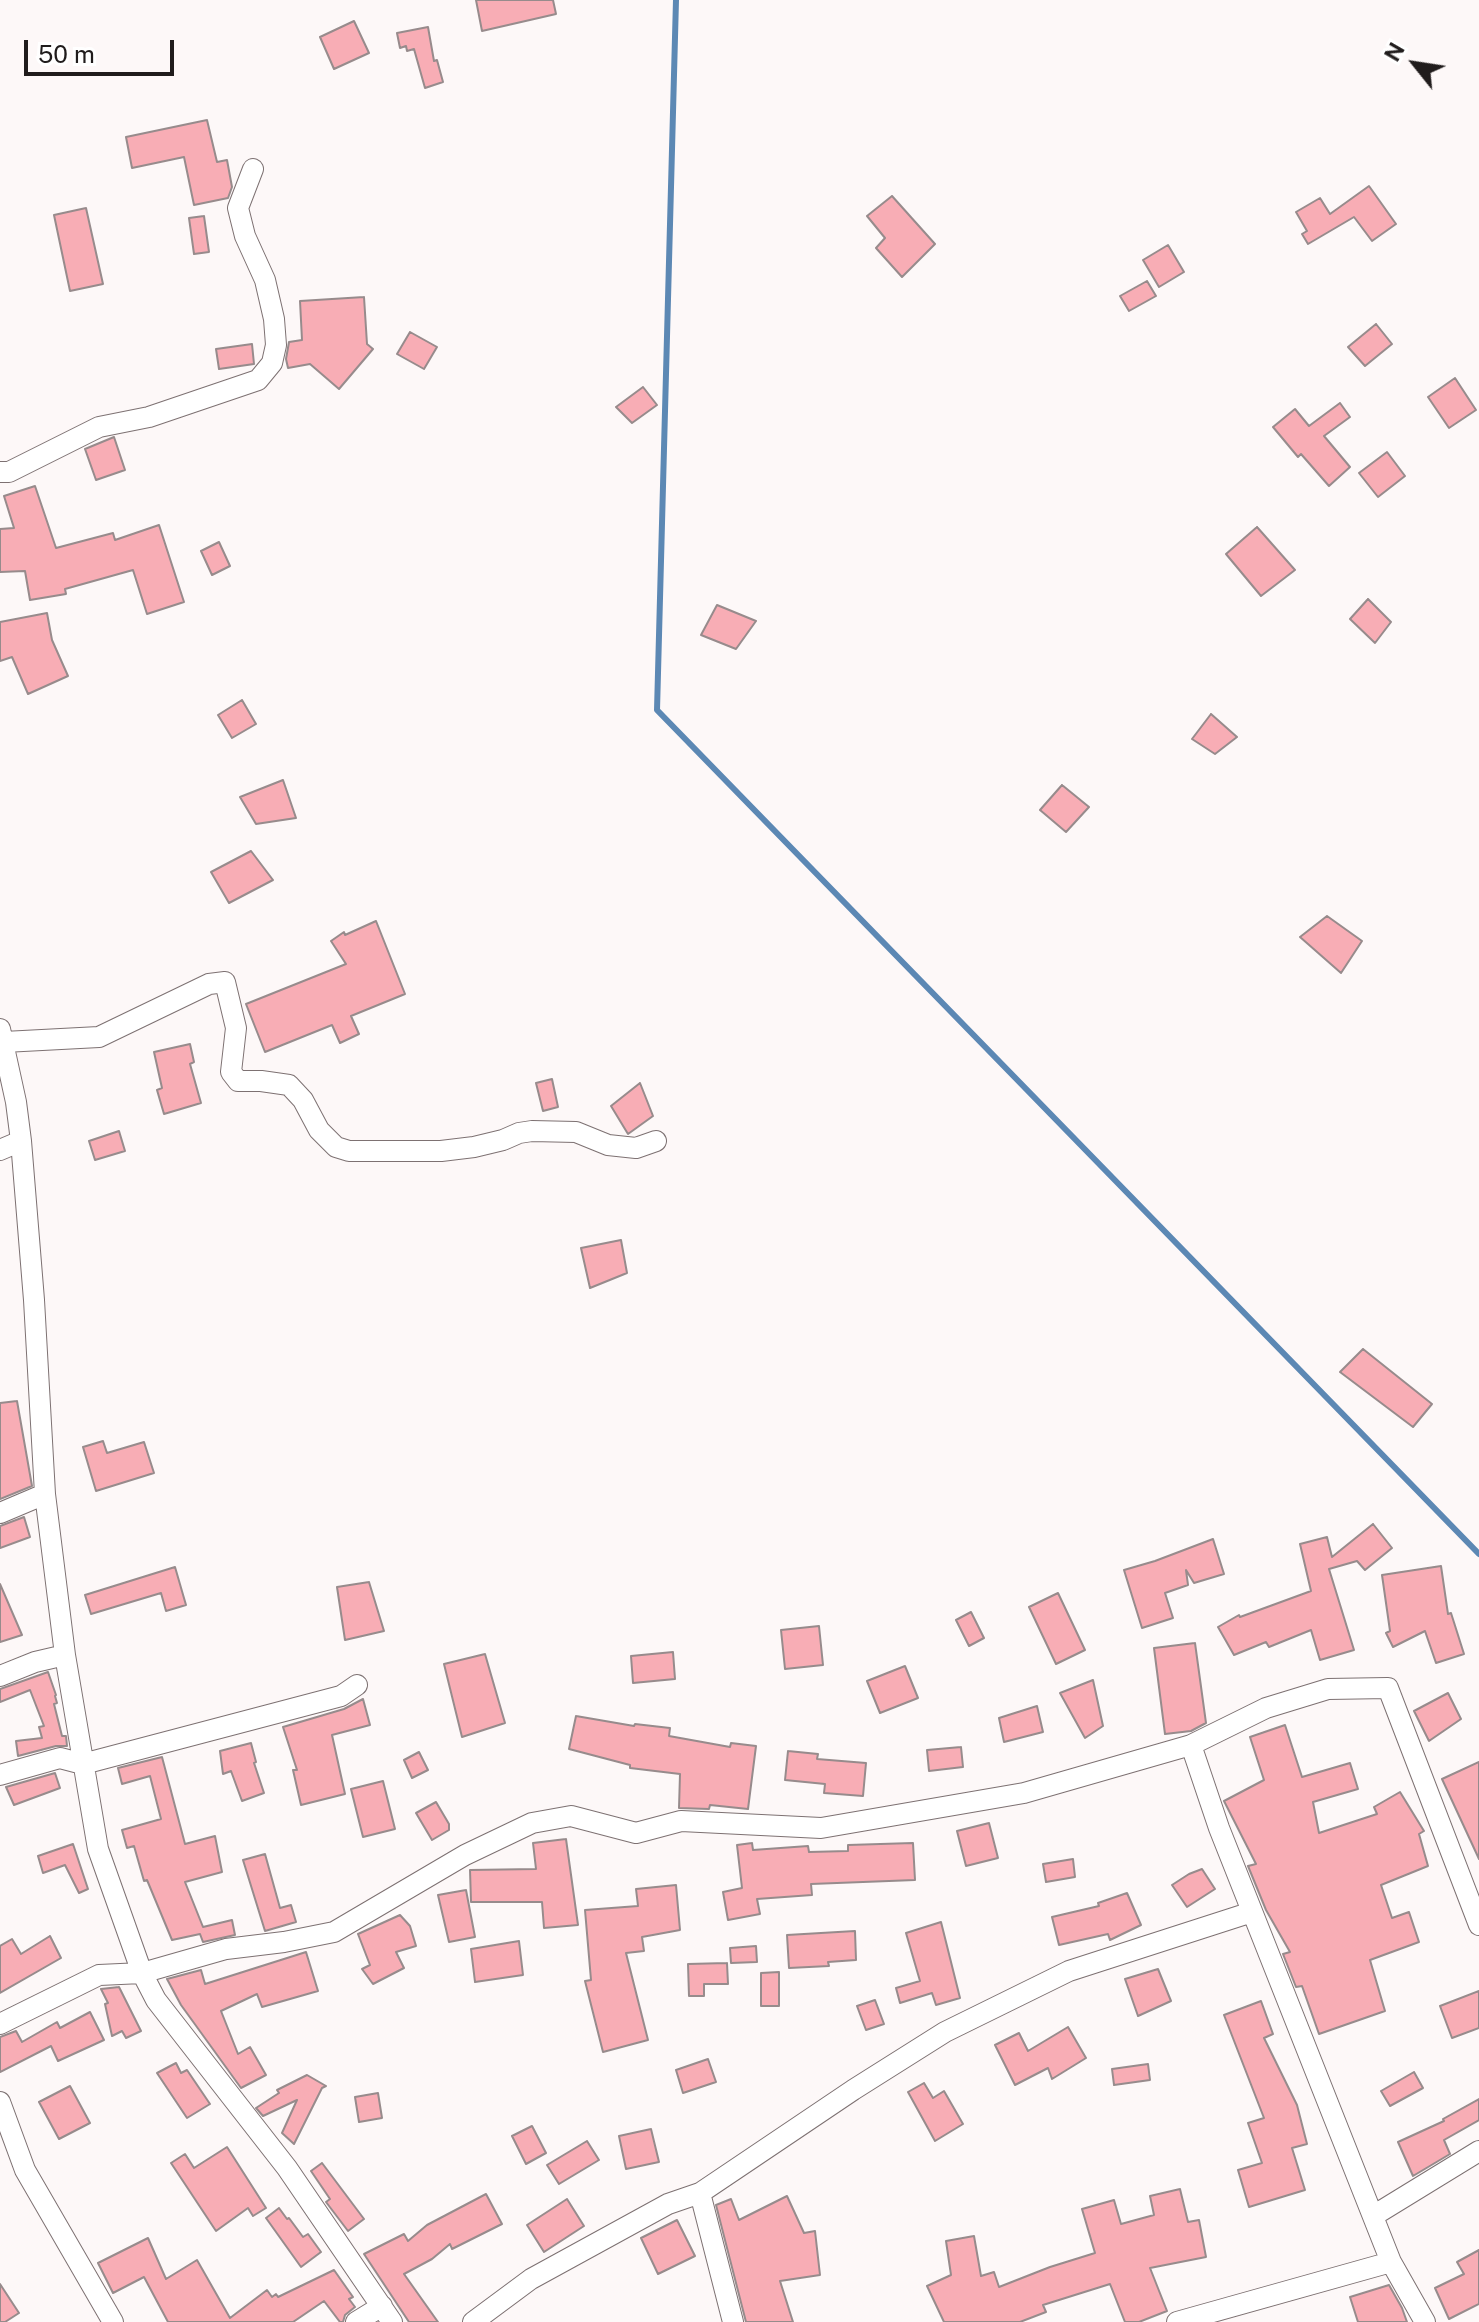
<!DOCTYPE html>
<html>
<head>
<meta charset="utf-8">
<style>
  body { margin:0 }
  #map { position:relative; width:1479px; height:2322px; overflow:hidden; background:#fdf8f8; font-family:"Public Sans",sans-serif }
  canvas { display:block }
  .north { position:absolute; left:1375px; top:24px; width:80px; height:80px; -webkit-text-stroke:6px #fff; paint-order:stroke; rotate:300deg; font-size:22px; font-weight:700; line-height:32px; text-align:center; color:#201c1c }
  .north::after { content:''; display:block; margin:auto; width:28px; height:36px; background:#201c1c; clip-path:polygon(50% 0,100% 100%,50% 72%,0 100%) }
  .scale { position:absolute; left:24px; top:40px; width:150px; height:36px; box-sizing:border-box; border:4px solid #201c1c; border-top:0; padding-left:10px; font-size:24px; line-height:28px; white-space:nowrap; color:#201c1c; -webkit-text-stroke:6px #fff; paint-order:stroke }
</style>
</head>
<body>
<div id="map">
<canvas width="1479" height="2322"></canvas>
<div class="north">N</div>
<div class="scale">50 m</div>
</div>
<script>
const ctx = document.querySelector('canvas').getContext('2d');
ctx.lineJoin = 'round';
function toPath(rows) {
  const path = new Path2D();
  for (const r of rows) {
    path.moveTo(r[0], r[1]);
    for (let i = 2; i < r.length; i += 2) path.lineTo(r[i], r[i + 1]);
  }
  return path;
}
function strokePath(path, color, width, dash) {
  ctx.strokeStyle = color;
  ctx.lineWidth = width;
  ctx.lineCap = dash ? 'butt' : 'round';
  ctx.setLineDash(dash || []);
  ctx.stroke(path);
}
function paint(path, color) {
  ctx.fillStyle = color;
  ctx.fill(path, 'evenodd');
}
strokePath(toPath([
  [676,0,657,710,1479,1554]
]), '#5c88b4', 6);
const building = toPath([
  [476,0,553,0,556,14,482,31,476,0],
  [354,21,369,53,334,69,320,37,354,21],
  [428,27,434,61,437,60,443,82,425,88,414,49,407,51,406,46,400,48,397,33,428,27],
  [207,120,217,162,227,160,232,187,228,198,194,205,184,157,132,168,126,137,207,120],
  [1369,186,1396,224,1372,241,1354,217,1308,244,1302,234,1307,231,1296,212,1320,198,1330,214,1369,186],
  [892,196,935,244,902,277,876,248,885,238,867,216,892,196],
  [86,208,103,284,70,291,54,215,86,208],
  [204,216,209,252,194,254,189,218,204,216],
  [1168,245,1184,272,1159,287,1143,260,1168,245],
  [1147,281,1156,296,1129,311,1120,296,1147,281],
  [364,297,367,344,373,349,339,389,310,364,288,368,286,359,289,342,302,340,300,301,364,297],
  [1376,324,1392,344,1365,366,1348,347,1376,324],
  [410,332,437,347,424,369,397,354,410,332],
  [252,344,254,364,219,369,216,349,252,344],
  [1455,378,1476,410,1449,428,1428,397,1455,378],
  [643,387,657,405,632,423,616,407,643,387],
  [1340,403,1350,417,1324,436,1350,467,1329,486,1301,454,1298,457,1273,427,1295,409,1309,426,1340,403],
  [114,437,125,470,96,480,85,449,114,437],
  [1387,452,1405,476,1378,497,1359,473,1387,452],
  [35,486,56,548,113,533,115,540,159,525,184,602,147,614,133,570,65,589,66,594,30,600,25,571,0,572,0,529,14,528,4,496,35,486],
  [1257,527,1295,570,1261,596,1226,554,1257,527],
  [219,542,230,566,212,575,201,551,219,542],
  [1368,599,1391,622,1375,643,1350,619,1368,599],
  [717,605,756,621,736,649,701,635,717,605],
  [47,613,52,640,68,676,28,694,12,657,0,661,0,622,47,613],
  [242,700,256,724,232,738,218,715,242,700],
  [1211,714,1237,737,1215,754,1192,739,1211,714],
  [283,780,296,818,256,824,240,797,283,780],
  [1062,785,1089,807,1066,832,1040,810,1062,785],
  [251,851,273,880,229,903,211,872,251,851],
  [1327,916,1362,941,1341,973,1300,937,1327,916],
  [376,921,405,994,351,1016,359,1034,340,1043,332,1025,265,1052,246,1004,346,964,331,941,344,932,345,935,376,921],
  [190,1044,194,1062,190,1064,201,1103,164,1114,157,1090,162,1088,154,1052,190,1044],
  [552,1079,558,1107,543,1111,536,1083,552,1079],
  [640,1083,653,1116,628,1134,611,1106,640,1083],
  [119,1131,125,1151,95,1160,89,1141,119,1131],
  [621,1240,627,1273,590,1288,581,1248,621,1240],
  [1363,1349,1432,1404,1413,1427,1340,1372,1363,1349],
  [17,1401,32,1486,0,1499,0,1403,17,1401],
  [103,1441,107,1453,144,1442,154,1473,96,1491,83,1447,103,1441],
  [24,1517,30,1537,0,1548,0,1526,24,1517],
  [1373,1524,1392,1548,1365,1570,1357,1561,1329,1569,1354,1650,1320,1660,1311,1630,1269,1647,1266,1642,1234,1655,1218,1627,1239,1615,1240,1617,1311,1591,1300,1544,1327,1537,1332,1557,1373,1524],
  [1213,1539,1224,1574,1194,1583,1186,1570,1188,1585,1165,1593,1173,1618,1142,1628,1124,1570,1155,1561,1213,1539],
  [1441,1566,1448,1614,1451,1613,1464,1654,1436,1663,1425,1631,1393,1647,1386,1633,1390,1631,1382,1575,1441,1566],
  [175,1567,186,1605,166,1611,161,1593,91,1614,85,1595,175,1567],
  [369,1582,384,1631,345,1640,337,1587,369,1582],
  [0,1584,22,1635,0,1642,0,1584],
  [1058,1593,1085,1650,1056,1664,1029,1607,1058,1593],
  [971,1612,984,1638,969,1646,956,1620,971,1612],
  [819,1626,823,1665,785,1669,781,1630,819,1626],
  [1195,1643,1206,1723,1191,1731,1165,1734,1154,1648,1195,1643],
  [673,1652,675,1679,633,1683,631,1656,673,1652],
  [485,1654,505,1723,462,1737,444,1664,485,1654],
  [905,1666,918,1698,880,1713,867,1681,905,1666],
  [48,1672,56,1695,55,1696,57,1703,54,1704,62,1736,66,1736,67,1746,56,1746,18,1756,16,1741,42,1738,39,1727,44,1726,30,1690,0,1702,0,1689,48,1672],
  [1093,1680,1103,1726,1085,1738,1060,1693,1093,1680],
  [1448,1693,1461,1719,1429,1741,1414,1711,1448,1693],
  [363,1699,370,1725,332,1735,345,1794,301,1805,293,1770,297,1770,283,1727,344,1709,363,1699],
  [1037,1706,1043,1732,1004,1742,999,1718,1037,1706],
  [576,1716,634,1726,635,1724,670,1728,669,1736,730,1747,731,1743,756,1746,748,1809,710,1805,709,1809,679,1808,680,1774,630,1768,630,1765,569,1749,576,1716],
  [1285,1725,1302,1777,1350,1763,1358,1789,1313,1802,1319,1833,1377,1814,1374,1807,1400,1792,1424,1831,1419,1834,1428,1866,1381,1885,1392,1918,1409,1912,1419,1942,1370,1960,1385,2011,1319,2034,1302,1986,1296,1987,1283,1954,1290,1952,1266,1910,1248,1866,1256,1864,1224,1801,1264,1780,1250,1737,1285,1725],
  [251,1743,256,1762,254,1763,264,1793,242,1801,231,1771,223,1774,220,1751,251,1743],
  [961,1747,963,1767,929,1771,927,1750,961,1747],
  [788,1751,818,1754,817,1759,866,1763,863,1796,824,1793,825,1784,785,1780,788,1751],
  [419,1752,428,1770,412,1778,404,1760,419,1752],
  [162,1757,185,1844,215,1836,222,1872,185,1882,203,1927,232,1920,235,1935,203,1942,200,1934,172,1940,147,1880,144,1881,134,1846,127,1848,122,1830,161,1819,150,1776,122,1784,118,1768,162,1757],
  [1479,1762,1479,1859,1442,1779,1479,1762],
  [55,1773,60,1788,14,1805,6,1787,55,1773],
  [383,1781,395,1829,363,1837,351,1789,383,1781],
  [436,1802,449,1824,449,1830,432,1840,416,1813,436,1802],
  [989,1823,998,1858,966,1866,957,1831,989,1823],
  [566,1839,578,1925,544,1928,542,1902,471,1902,470,1870,536,1869,533,1843,566,1839],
  [752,1843,753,1850,808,1846,809,1852,848,1851,848,1845,913,1843,915,1880,811,1884,812,1895,757,1899,760,1914,728,1920,723,1892,742,1888,737,1845,752,1843],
  [73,1844,88,1889,79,1893,65,1865,43,1873,38,1856,73,1844],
  [265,1854,280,1908,291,1905,296,1922,265,1931,243,1860,265,1854],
  [1073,1859,1075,1877,1046,1882,1043,1864,1073,1859],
  [1202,1869,1215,1889,1187,1907,1172,1885,1189,1874,1202,1869],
  [676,1885,680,1930,642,1937,644,1951,626,1953,648,2040,603,2052,585,1981,591,1980,585,1910,638,1906,636,1889,676,1885],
  [466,1890,475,1937,449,1942,438,1895,466,1890],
  [1127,1893,1141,1925,1110,1940,1108,1934,1059,1945,1052,1917,1099,1906,1098,1903,1127,1893],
  [400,1915,410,1926,416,1946,396,1952,404,1968,373,1984,362,1969,370,1965,358,1934,400,1915],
  [941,1922,960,1998,936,2005,932,1993,900,2003,896,1988,920,1981,906,1933,941,1922],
  [855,1931,856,1960,828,1962,829,1966,789,1968,787,1935,855,1931],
  [50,1936,61,1958,0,1993,0,1946,12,1939,21,1954,50,1936],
  [519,1941,523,1975,475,1982,471,1949,519,1941],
  [756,1946,757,1962,731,1963,730,1948,756,1946],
  [306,1952,318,1991,262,2007,257,1994,221,2011,238,2054,250,2047,266,2075,241,2088,181,2005,167,1979,201,1970,205,1984,306,1952],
  [727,1963,728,1984,704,1984,704,1996,689,1996,688,1964,727,1963],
  [1158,1969,1171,2001,1138,2016,1125,1979,1158,1969],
  [779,1972,779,2006,761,2006,761,1973,779,1972],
  [119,1987,141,2031,126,2038,122,2031,112,2036,105,2004,108,2003,101,1989,119,1987],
  [1479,1991,1479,2028,1452,2038,1440,2006,1479,1991],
  [875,2000,884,2024,866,2030,857,2006,875,2000],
  [1261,2001,1273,2034,1264,2038,1297,2105,1307,2144,1292,2148,1305,2190,1249,2207,1238,2170,1262,2163,1248,2123,1264,2118,1224,2015,1261,2001],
  [90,2012,104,2040,58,2061,51,2046,0,2072,0,2037,16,2031,22,2042,57,2022,60,2028,90,2012],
  [1068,2027,1086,2058,1052,2079,1048,2068,1015,2085,995,2045,1019,2033,1028,2051,1068,2027],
  [708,2059,716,2082,683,2093,676,2070,708,2059],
  [176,2063,181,2073,187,2070,210,2104,187,2118,157,2073,176,2063],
  [1148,2064,1150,2080,1114,2085,1112,2069,1148,2064],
  [1414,2072,1423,2088,1390,2106,1381,2091,1414,2072],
  [307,2075,326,2086,322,2088,294,2144,282,2133,297,2100,263,2116,256,2108,279,2093,277,2090,307,2075],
  [924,2083,933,2098,944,2091,963,2124,935,2141,908,2092,924,2083],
  [70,2086,90,2123,59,2139,39,2102,70,2086],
  [378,2093,382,2118,359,2122,355,2097,378,2093],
  [1479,2099,1479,2120,1444,2140,1450,2154,1413,2176,1398,2142,1444,2121,1443,2119,1479,2099],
  [532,2126,546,2153,526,2164,512,2136,532,2126],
  [651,2129,659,2162,626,2169,619,2136,651,2129],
  [587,2141,599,2160,559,2184,547,2165,587,2141],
  [227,2147,266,2208,253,2216,248,2208,216,2231,171,2163,185,2154,194,2168,227,2147],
  [322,2163,364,2219,348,2231,326,2202,330,2199,311,2171,322,2163],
  [1180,2189,1188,2222,1199,2220,1206,2257,1150,2268,1167,2311,1139,2322,1125,2322,1110,2284,1043,2305,1046,2312,1020,2322,944,2322,927,2286,951,2275,946,2241,974,2236,981,2276,994,2272,999,2287,1050,2267,1095,2253,1082,2209,1114,2200,1121,2224,1154,2215,1150,2196,1180,2189],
  [486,2194,502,2224,452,2249,450,2244,432,2259,404,2274,438,2322,409,2322,364,2254,404,2234,408,2241,427,2225,486,2194],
  [787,2196,804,2233,815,2231,820,2275,780,2281,793,2322,746,2322,716,2205,731,2199,739,2220,787,2196],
  [567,2199,584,2226,544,2252,527,2225,567,2199],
  [279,2208,287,2219,289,2218,303,2237,308,2234,321,2252,301,2267,266,2218,279,2208],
  [677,2220,695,2256,658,2274,641,2238,677,2220],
  [148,2238,166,2279,197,2260,230,2318,267,2290,272,2297,276,2294,278,2297,334,2270,353,2297,349,2299,355,2307,345,2315,343,2322,340,2322,324,2301,293,2322,168,2322,144,2277,113,2293,98,2263,148,2238],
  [1479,2250,1479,2304,1449,2319,1435,2288,1464,2274,1457,2262,1479,2250],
  [0,2284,19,2313,5,2322,0,2322,0,2284],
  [1389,2285,1402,2308,1407,2322,1358,2322,1350,2297,1389,2285]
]);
paint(building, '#f8adb5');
strokePath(building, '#978b8c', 2);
const minor = toPath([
  [0,472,9,472,99,427,149,417,258,380,272,363,276,345,274,319,265,280,245,236,238,208,253,169],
  [0,1029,16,1102,21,1141,34,1300,45,1494,65,1655,98,1849,142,1973,156,2000,287,2168,392,2322],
  [4,1042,99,1037,209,984,225,982,236,1028,231,1072,238,1081,261,1081,289,1085,303,1100,319,1130,336,1147,349,1151,441,1151,474,1147,503,1140,519,1133,532,1131,576,1132,608,1145,636,1148,656,1141],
  [0,1150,21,1141],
  [0,1513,45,1494],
  [0,1676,35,1662,65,1655],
  [1191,1745,1266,1708,1328,1689,1388,1688,1479,1925],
  [0,1775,60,1758,83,1764,341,1696,357,1685],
  [0,2024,99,1975,142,1973,226,1949,284,1942,334,1932,465,1855,532,1823,571,1816,636,1833,681,1821,821,1828,1024,1793,1191,1745,1219,1828,1391,2262,1425,2322],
  [0,2102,25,2170,113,2322],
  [700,2193,733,2322],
  [1373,2216,1479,2151],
  [356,2322,382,2306],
  [473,2322,531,2279,668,2204,700,2193,853,2090,945,2032,1069,1971,1252,1912],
  [1177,2322,1391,2262]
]);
strokePath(minor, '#7d7172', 22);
strokePath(minor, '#fff', 20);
</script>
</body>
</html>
